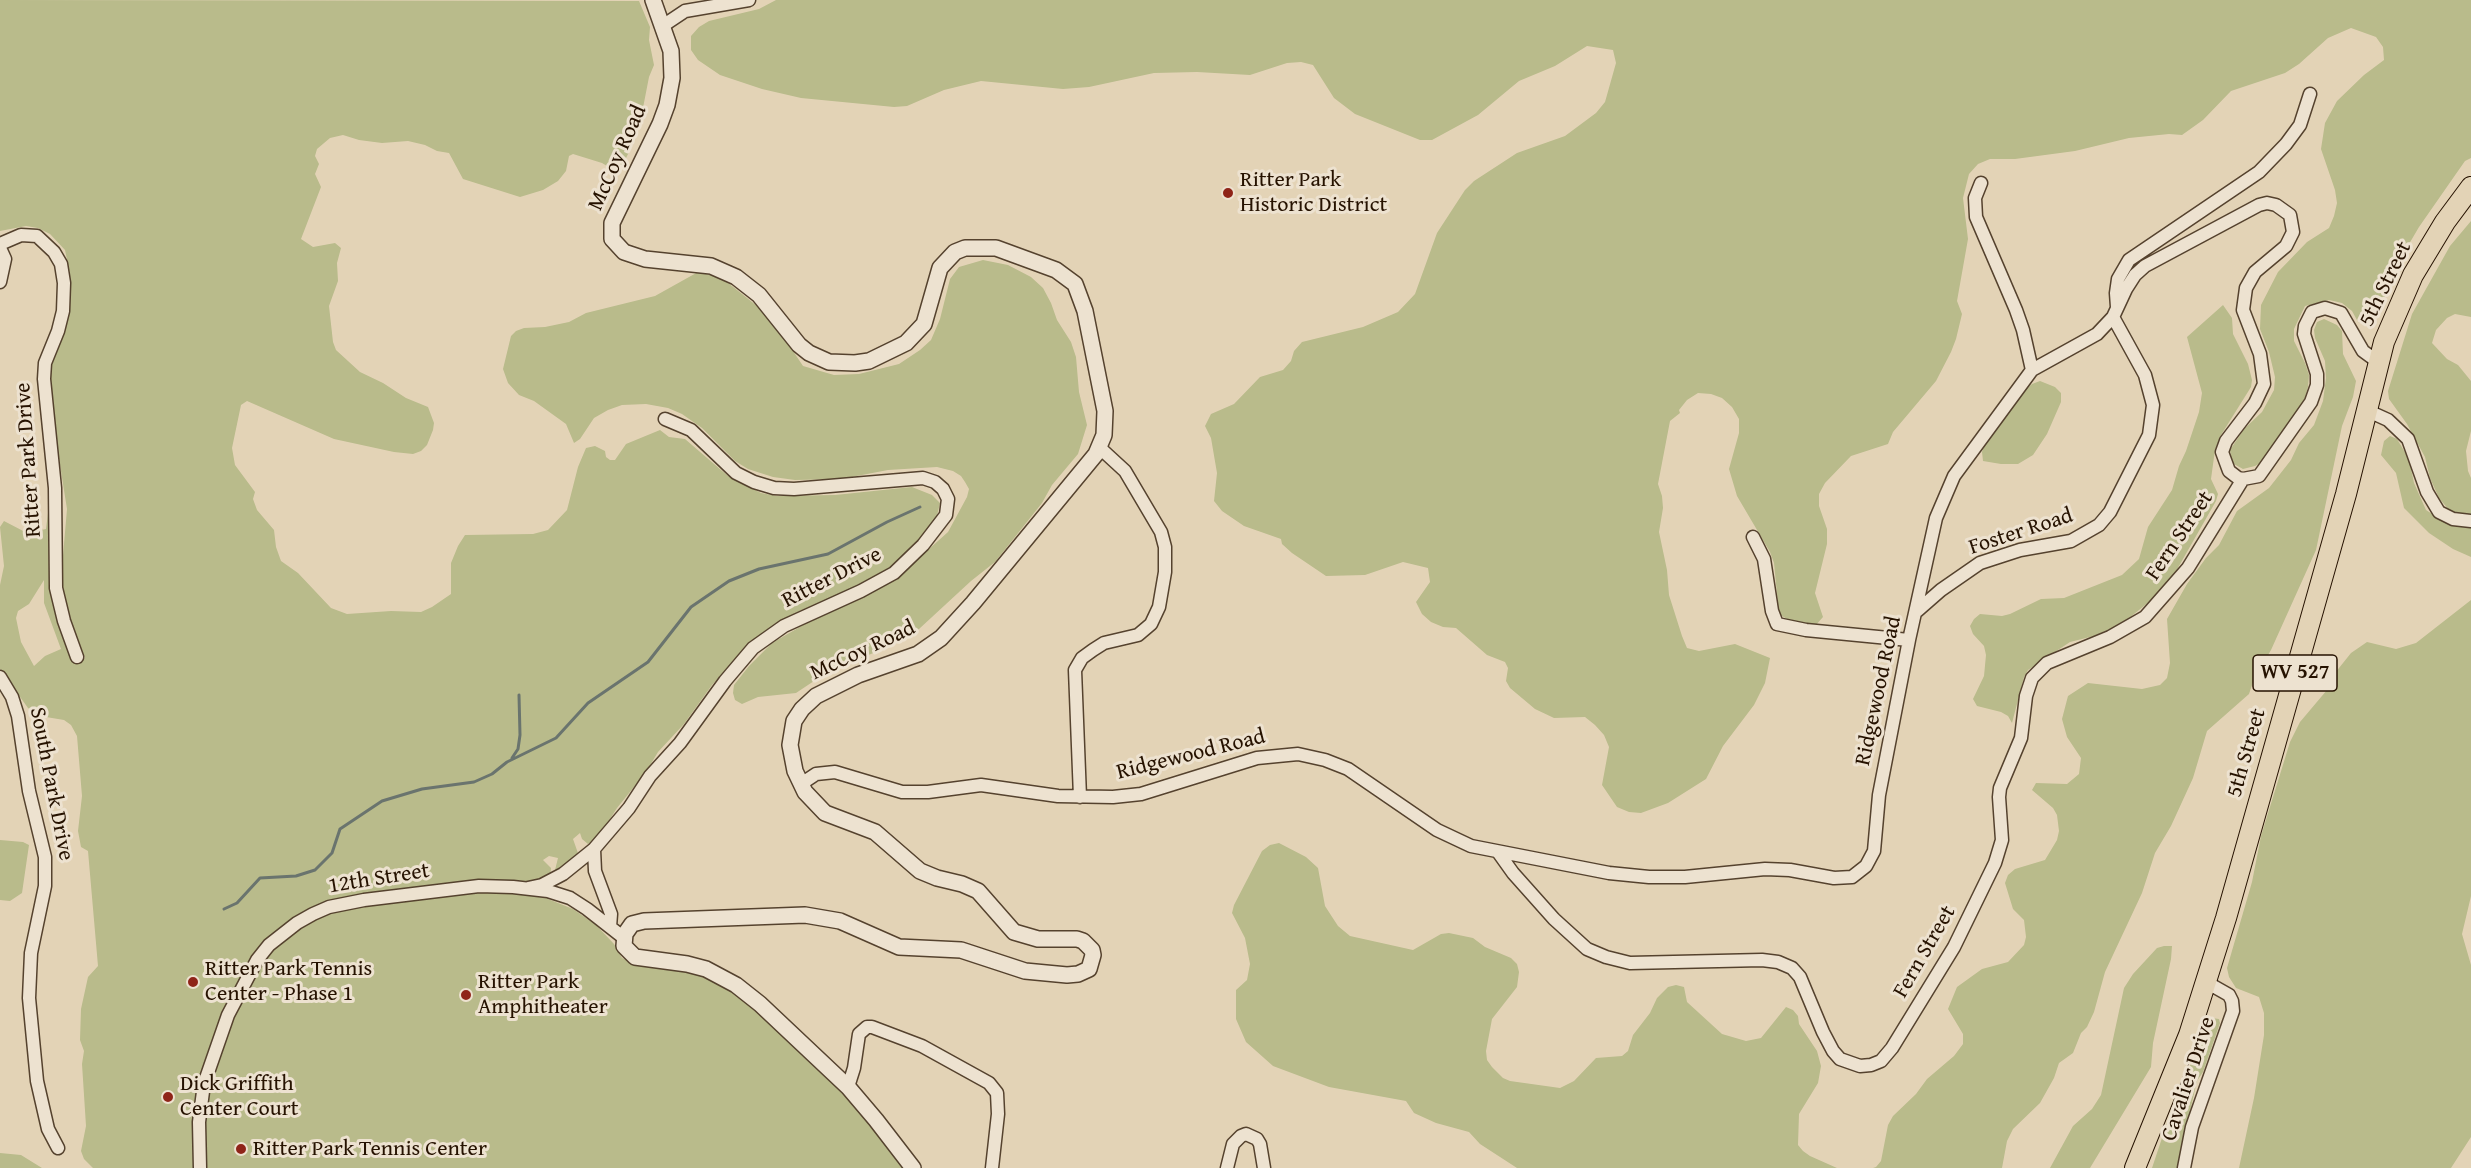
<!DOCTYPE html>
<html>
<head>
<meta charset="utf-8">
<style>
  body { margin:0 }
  canvas { display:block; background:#e3d3b6 }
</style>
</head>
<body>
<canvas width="2471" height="1168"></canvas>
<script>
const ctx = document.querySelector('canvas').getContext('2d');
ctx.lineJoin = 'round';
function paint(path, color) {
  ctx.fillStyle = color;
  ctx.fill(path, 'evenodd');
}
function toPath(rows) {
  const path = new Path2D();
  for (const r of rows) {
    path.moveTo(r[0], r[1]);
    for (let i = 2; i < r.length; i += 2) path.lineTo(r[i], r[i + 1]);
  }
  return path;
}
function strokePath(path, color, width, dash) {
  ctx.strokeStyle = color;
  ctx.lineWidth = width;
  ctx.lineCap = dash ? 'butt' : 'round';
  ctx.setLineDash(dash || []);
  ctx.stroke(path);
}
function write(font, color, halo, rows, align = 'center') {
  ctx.font = font + ' "Gentium Book Plus",serif';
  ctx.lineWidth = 6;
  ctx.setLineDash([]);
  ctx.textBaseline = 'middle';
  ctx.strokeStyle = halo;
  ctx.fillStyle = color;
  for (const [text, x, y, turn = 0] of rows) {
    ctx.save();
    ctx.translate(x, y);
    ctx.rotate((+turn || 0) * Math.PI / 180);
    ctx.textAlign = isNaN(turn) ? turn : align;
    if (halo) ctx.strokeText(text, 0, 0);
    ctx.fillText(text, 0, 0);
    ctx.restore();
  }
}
paint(toPath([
  [0,0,639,1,650,27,649,40,654,65,649,77,642,113,631,148,620,170,612,169,602,163,573,154,569,156,566,171,558,181,543,190,520,197,463,179,449,153,437,151,425,145,408,141,382,143,359,140,343,135,330,138,317,149,315,156,319,164,315,174,321,187,301,239,313,247,335,243,341,248,337,263,338,281,329,306,333,342,336,350,360,372,383,383,406,398,428,407,434,423,433,430,427,445,421,451,413,454,394,452,334,439,247,401,241,405,232,448,235,465,255,492,253,499,257,510,274,530,276,547,281,561,298,573,331,608,347,614,391,611,421,612,432,607,451,594,451,563,458,546,465,535,533,534,548,530,567,510,578,467,586,448,595,446,605,451,606,457,610,460,615,460,626,444,660,430,669,437,685,439,728,476,761,493,777,496,835,495,912,487,932,495,940,503,936,520,921,540,891,569,864,583,795,613,752,641,712,685,684,724,658,752,646,772,617,808,596,841,588,844,582,839,580,833,573,839,579,856,555,870,558,858,549,856,543,860,551,868,548,899,573,909,596,925,614,944,622,958,635,964,696,972,739,993,847,1094,905,1168,93,1168,84,1159,81,1151,86,1126,82,1064,84,1051,80,1040,81,1009,88,977,98,966,88,851,81,847,78,831,82,796,77,736,71,725,64,720,40,716,28,708,0,669,0,585,4,566,0,527,4,521,27,533,46,529,48,513,55,512,50,577,52,599,68,648,76,663,85,658,71,622,61,579,67,509,46,377,65,326,69,300,70,274,65,250,50,234,38,228,26,226,0,231],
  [44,580,44,603,61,649,45,656,34,666,21,642,16,618,18,611,29,604],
  [776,0,2471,0,2471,158,2465,161,2458,171,2419,227,2392,273,2383,304,2370,326,2358,322,2352,311,2342,303,2329,300,2305,306,2294,329,2294,341,2305,363,2309,375,2308,387,2301,411,2266,460,2255,466,2243,469,2232,463,2230,450,2244,429,2262,412,2274,390,2275,377,2269,352,2260,329,2261,305,2278,272,2307,242,2329,228,2334,216,2337,203,2335,190,2321,149,2325,123,2337,101,2364,75,2384,60,2383,47,2376,37,2351,28,2328,38,2299,64,2285,73,2231,91,2203,120,2182,135,2169,134,2129,138,2075,151,2015,159,1990,159,1978,164,1969,174,1963,198,1968,239,1957,301,1962,314,1956,339,1951,352,1936,381,1893,432,1888,444,1851,456,1825,483,1819,494,1819,506,1827,529,1827,544,1815,593,1823,617,1815,626,1790,621,1779,614,1774,563,1770,552,1737,496,1729,469,1739,433,1739,419,1732,407,1722,398,1711,394,1698,393,1687,400,1679,410,1680,413,1670,421,1658,484,1662,496,1663,508,1659,532,1667,570,1669,595,1682,636,1687,648,1699,651,1735,644,1770,658,1765,683,1754,705,1723,746,1706,779,1668,803,1641,813,1629,812,1617,807,1602,785,1609,747,1604,735,1595,725,1585,717,1554,718,1535,709,1510,688,1506,681,1508,668,1505,662,1487,655,1456,628,1443,627,1431,622,1422,614,1416,602,1430,582,1428,568,1403,562,1365,575,1326,576,1292,553,1282,544,1281,539,1244,526,1222,511,1214,501,1217,473,1211,438,1205,426,1211,414,1234,404,1260,377,1283,370,1291,361,1294,351,1302,342,1363,327,1398,312,1415,294,1437,233,1465,190,1474,181,1517,153,1565,136,1596,113,1605,102,1616,63,1613,50,1587,46,1555,66,1519,81,1478,115,1432,140,1420,140,1355,114,1334,98,1313,65,1301,62,1287,63,1250,75,1197,72,1154,73,1089,87,1063,89,981,81,944,90,907,106,894,107,801,98,762,89,720,75,698,60,691,50,691,36,699,27,709,21,759,9],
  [2471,221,2471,317,2455,314,2447,318,2436,330,2432,343,2447,359,2458,365,2471,381,2471,431,2466,451,2468,471,2471,478,2471,514,2460,514,2449,510,2439,498,2430,478,2425,457,2407,424,2389,399,2388,391,2412,314,2450,246],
  [983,260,1008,265,1031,277,1043,288,1051,303,1057,320,1071,342,1076,357,1079,392,1087,425,1078,454,1052,485,1042,503,995,562,971,581,919,629,896,643,823,675,796,693,758,697,742,704,735,700,733,693,734,685,749,666,772,643,819,616,900,575,948,532,967,497,969,489,965,482,961,476,953,471,937,467,888,470,841,479,795,480,773,477,748,469,735,461,702,428,682,414,668,408,646,404,622,405,608,410,594,418,580,439,574,443,566,424,534,401,519,395,508,383,503,369,511,336,516,331,524,328,545,327,569,322,586,313,655,296,698,272,722,278,762,310,779,330,803,366,834,375,859,374,899,364,920,350,931,340,940,319,950,279,959,267],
  [2223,305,2232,318,2233,334,2248,364,2252,380,2251,387,2221,435,2215,450,2211,479,2218,494,2216,501,2175,573,2155,597,2123,623,2094,636,2070,642,2028,670,2024,677,2012,723,2008,716,2001,712,1977,706,1973,699,1984,676,1986,655,1984,646,1973,634,1970,626,1974,619,1980,614,2002,616,2010,614,2041,599,2064,598,2122,575,2139,559,2148,527,2172,490,2179,466,2186,451,2199,412,2202,393,2187,337],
  [2324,319,2337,325,2342,331,2343,354,2356,381,2353,397,2342,426,2316,550,2271,650,2254,679,2249,694,2207,731,2193,778,2171,826,2155,853,2142,893,2105,972,2094,1012,2087,1027,2081,1033,2073,1053,2059,1063,2054,1078,2040,1103,2013,1129,2007,1141,2002,1168,1873,1168,1876,1167,1881,1161,1888,1125,1893,1116,1916,1094,1927,1079,1954,1056,1963,1044,1963,1034,1948,1009,1957,987,1982,969,2008,962,2024,945,2026,937,2024,920,2013,909,2005,883,2008,875,2015,869,2045,860,2057,840,2059,831,2057,815,2053,808,2032,790,2036,783,2067,784,2079,774,2081,758,2067,737,2062,719,2068,696,2088,683,2142,689,2160,685,2167,678,2170,663,2167,619,2187,584,2206,558,2219,545,2237,511,2269,488,2291,460,2299,443,2314,425,2323,401,2326,378,2325,361,2315,338,2314,330,2317,322],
  [2040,381,2055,387,2061,393,2061,402,2047,434,2033,455,2018,464,2001,464,1983,461,1982,452,1985,444,1996,431,2019,395,2032,384],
  [2390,436,2397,439,2409,459,2414,483,2426,510,2449,525,2471,528,2471,557,2453,549,2429,533,2404,508,2396,473,2381,455,2384,441],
  [2471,600,2471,896,2462,934,2471,965,2471,1137,2451,1168,2239,1168,2254,1098,2264,1035,2264,1013,2259,997,2236,988,2229,977,2227,968,2252,882,2261,836,2290,742,2300,722,2327,690,2331,678,2351,653,2367,642,2396,649,2416,643],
  [0,840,23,842,29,845,22,893,10,901,0,900],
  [1279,843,1306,857,1318,868,1325,906,1338,926,1350,936,1413,950,1441,934,1449,933,1473,938,1485,947,1511,958,1517,964,1519,972,1517,987,1492,1019,1486,1051,1487,1060,1492,1067,1503,1078,1510,1081,1560,1088,1574,1081,1596,1058,1622,1056,1628,1051,1633,1035,1650,1013,1657,998,1668,987,1676,985,1684,987,1687,1002,1722,1034,1746,1041,1761,1038,1786,1007,1793,1010,1798,1016,1799,1024,1817,1051,1821,1066,1818,1083,1799,1114,1798,1145,1803,1151,1810,1156,1837,1168,1517,1168,1480,1144,1469,1132,1436,1123,1414,1113,1406,1101,1329,1087,1273,1066,1246,1042,1236,1019,1236,990,1247,980,1250,964,1245,938,1232,913,1234,905,1262,851,1270,845],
  [2164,946,2172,946,2171,959,2153,1043,2151,1067,2090,1168,2050,1168,2073,1126,2092,1109,2101,1095,2124,988,2133,974,2157,948],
  [2212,1018,2219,1019,2220,1023,2203,1072,2197,1081,2177,1168,2152,1168,2176,1096,2196,1052,2206,1022],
  [0,1153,21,1155,42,1168,0,1168]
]), '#b9bb8b');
strokePath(toPath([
  [512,758,518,749,520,735,519,695],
  [224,909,237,903,260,878,296,876,315,870,332,853,340,829,382,801,422,789,474,782,492,774,507,762,556,738,588,703,648,662,691,607,729,581,759,569,828,554,887,522,920,507]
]), '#6a746e', 3);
const minor = toPath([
  [664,25,685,11,749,0],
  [1981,183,1975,198,1976,217,2016,310,2023,330,2032,370],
  [0,244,21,235,37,236,54,252,61,264,64,283,63,311,58,331,45,363,44,379,55,488,56,588,64,621,77,657],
  [0,248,5,259,0,282],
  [2117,307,2116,293,2118,279,2129,260,2259,172,2286,144,2300,125,2310,94],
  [2366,410,2388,420,2408,439,2427,492,2439,512,2453,519,2471,521],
  [1753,537,1764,559,1772,611,1777,624,1806,630,1909,640],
  [1917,611,1941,590,1980,563,2020,550,2071,541,2099,525,2110,512,2149,435,2153,405,2145,375,2113,317],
  [0,677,12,697,18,716,29,791,45,857,45,886,31,953,29,998,37,1081,48,1129,58,1148],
  [801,784,816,774,835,772,902,792,928,792,981,785,1058,796,1113,797,1141,794,1257,758,1298,754,1325,760,1348,769,1437,830,1471,846,1609,873,1649,877,1685,877,1765,869,1790,870,1834,878,1852,877,1866,866,1874,851,1879,795,1909,640,1936,518,1954,476,2032,370,2097,334,2113,317,2126,289,2135,275,2145,266,2259,205,2267,203,2276,205,2290,215,2293,232,2286,246,2255,272,2246,288,2243,310,2260,354,2264,384,2255,403,2226,441,2222,452,2229,471,2238,478,2243,479,2259,476,2311,402,2317,385,2317,374,2304,334,2305,326,2312,312,2325,308,2341,313,2363,351,2378,362],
  [1080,797,1075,670,1082,658,1093,650,1104,643,1138,635,1151,624,1159,607,1165,572,1165,547,1161,532,1125,471,1100,448],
  [594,849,595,871,611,914,610,927],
  [1498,852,1513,873,1554,919,1587,949,1606,957,1630,963,1762,960,1778,962,1792,968,1800,977,1823,1032,1833,1051,1840,1059,1860,1066,1871,1065,1881,1061,1892,1048,1954,947,1995,863,2002,840,1999,797,2000,788,2021,738,2026,696,2032,678,2047,663,2110,637,2145,617,2188,568,2243,479],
  [528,888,542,885,563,874,594,849,629,808,650,776,680,743,725,681,753,648,784,626,861,591,894,573,923,545,946,515,948,499,943,489,935,482,923,478,794,489,774,488,754,482,736,473,691,430,665,419],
  [848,1087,854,1068,859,1034,867,1027,872,1027,922,1046,989,1083,997,1093,998,1114,992,1168],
  [200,1168,199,1122,204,1084,228,1015,257,960,269,945,297,923,313,914,329,907,364,900,479,886,513,887,548,891,570,898,587,909,624,938],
  [1227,1168,1233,1144,1241,1136,1246,1134,1257,1139,1260,1144,1264,1168],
  [2184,1168,2192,1127,2233,1011,2232,1001,2229,995,2206,982]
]);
const tertiary = toPath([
  [653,0,671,51,672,78,667,105,660,124,612,223,612,239,624,252,645,259,711,266,736,277,759,295,799,345,809,353,829,362,855,363,869,361,906,343,924,324,940,268,955,252,965,248,996,248,1056,270,1075,284,1085,311,1105,411,1104,435,1096,454,973,603,941,638,918,654,858,675,816,696,802,709,794,721,790,745,795,771,805,792,825,813,875,832,920,871,937,878,962,884,978,891,1014,932,1038,939,1077,939,1083,941,1092,950,1093,955,1089,969,1078,974,1067,975,1025,971,961,950,899,947,840,921,805,915,644,921,632,924,625,934,624,946,635,957,687,964,706,969,736,985,760,1004,848,1087,876,1120,913,1168]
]);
const primary = toPath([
  [2135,1168,2189,1035,2226,918,2346,494,2384,342,2413,275,2445,222,2471,187]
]);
strokePath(minor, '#55422e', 15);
strokePath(tertiary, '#55422e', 18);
strokePath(primary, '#261200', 22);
strokePath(minor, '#ede2d0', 12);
strokePath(tertiary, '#ede2d0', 15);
strokePath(primary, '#e3d3b6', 20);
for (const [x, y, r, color] of [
  [1228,193,6,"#8f2418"],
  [193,982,6,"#8f2418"],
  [466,995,6,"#8f2418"],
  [168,1097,6,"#8f2418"],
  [241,1149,6,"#8f2418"]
]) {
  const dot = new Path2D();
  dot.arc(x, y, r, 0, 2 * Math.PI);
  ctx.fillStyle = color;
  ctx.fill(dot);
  strokePath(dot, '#ede2d0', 2);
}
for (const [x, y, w] of [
  [2295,673,84]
]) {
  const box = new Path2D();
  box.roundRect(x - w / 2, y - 18, w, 36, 4.5);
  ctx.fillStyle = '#ede2d0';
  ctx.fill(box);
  strokePath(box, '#261200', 1.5);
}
write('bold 21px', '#261200', null, [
  ["WV 527",2295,673]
]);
write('22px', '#261200', '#ede2d0', [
  ["McCoy Road",618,158,-66],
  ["5th Street",2386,284,-64],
  ["Ritter Park Drive",29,460,-94],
  ["Foster Road",2021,532,-18],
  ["Fern Street",2180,536,-56],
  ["Ritter Drive",832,578,-27],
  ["McCoy Road",863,651,-25],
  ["Ridgewood Road",1879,691,-78],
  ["5th Street",2247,753,-74],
  ["Ridgewood Road",1191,755,-14],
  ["South Park Drive",51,784,79],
  ["12th Street",379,879,-9],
  ["Fern Street",1925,952,-60],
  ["Cavalier Drive",2189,1079,-72]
]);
write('22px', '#261200', '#ede2d0', [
  ["Ritter Park",1240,180],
  ["Historic District",1240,205],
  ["Ritter Park Tennis",205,969],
  ["Center - Phase 1",205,994],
  ["Ritter Park",478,982],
  ["Amphitheater",478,1007],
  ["Dick Griffith",180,1084],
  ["Center Court",180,1109],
  ["Ritter Park Tennis Center",253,1149]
], 'left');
</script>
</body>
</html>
